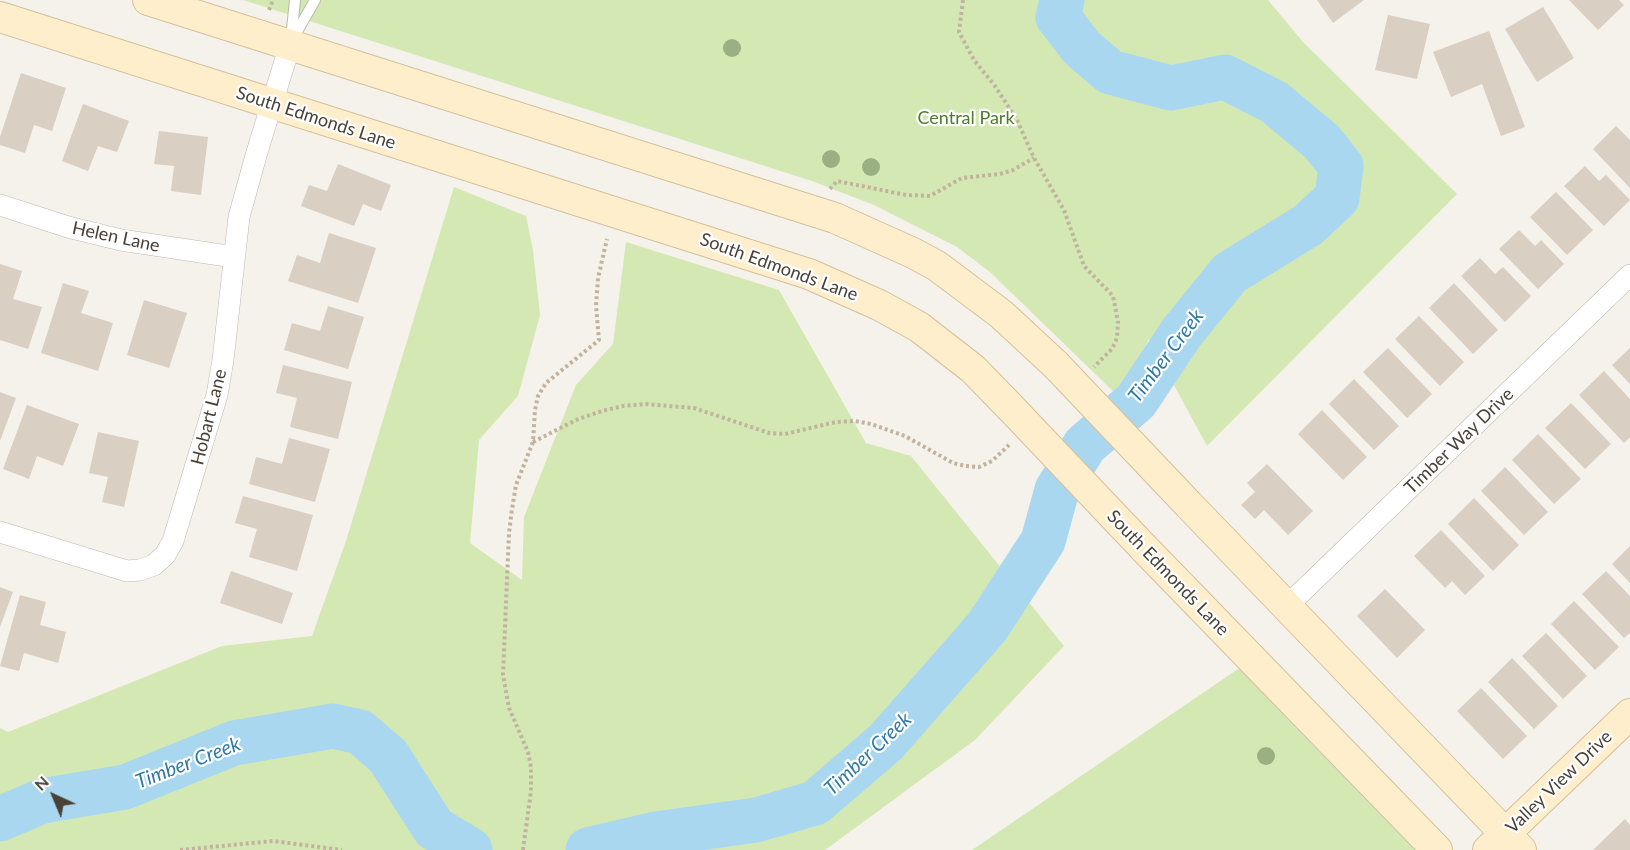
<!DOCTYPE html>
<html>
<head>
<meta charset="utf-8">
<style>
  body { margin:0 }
  #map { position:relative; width:1630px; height:850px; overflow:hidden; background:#f5f1eb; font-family:Lato,sans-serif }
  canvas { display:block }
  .north { position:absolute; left:24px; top:766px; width:60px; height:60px; -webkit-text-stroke:4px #fff; paint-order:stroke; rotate:316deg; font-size:16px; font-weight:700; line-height:24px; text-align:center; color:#494138 }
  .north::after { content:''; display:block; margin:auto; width:21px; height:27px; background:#494138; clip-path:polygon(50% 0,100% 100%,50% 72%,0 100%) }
</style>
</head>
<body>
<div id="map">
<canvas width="1630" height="850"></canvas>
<div class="north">N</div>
</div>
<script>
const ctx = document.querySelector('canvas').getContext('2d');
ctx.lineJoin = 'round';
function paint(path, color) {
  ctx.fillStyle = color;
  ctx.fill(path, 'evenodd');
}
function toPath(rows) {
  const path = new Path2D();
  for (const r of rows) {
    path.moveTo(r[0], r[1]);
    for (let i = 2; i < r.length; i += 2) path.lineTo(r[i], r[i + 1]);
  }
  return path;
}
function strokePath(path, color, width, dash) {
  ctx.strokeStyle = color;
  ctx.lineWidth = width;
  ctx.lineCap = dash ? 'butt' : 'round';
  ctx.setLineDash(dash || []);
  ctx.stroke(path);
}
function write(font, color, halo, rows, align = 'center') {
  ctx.font = font + ' Lato,sans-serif';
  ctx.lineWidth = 4.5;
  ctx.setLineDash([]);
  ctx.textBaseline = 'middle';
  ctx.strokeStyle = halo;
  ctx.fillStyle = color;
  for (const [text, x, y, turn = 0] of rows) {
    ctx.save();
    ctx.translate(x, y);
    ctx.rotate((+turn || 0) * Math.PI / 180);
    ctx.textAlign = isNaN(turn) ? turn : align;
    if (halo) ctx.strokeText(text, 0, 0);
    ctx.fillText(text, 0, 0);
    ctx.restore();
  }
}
paint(toPath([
  [243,0,1268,0,1303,42,1457,194,1207,446,1149,339,1119,397,990,272,957,247,874,205,812,181],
  [454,187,526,216,533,250,540,315,518,396,479,440,470,543,522,580,524,517,576,385,613,344,626,242,779,290,866,443,911,456,1064,646,975,740,825,850,0,850,0,728,8,732,222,646,312,636,346,541],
  [1241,667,1417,850,972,850]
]), '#d4e8b4');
strokePath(toPath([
  [0,819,42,801,125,787,234,743,333,726,360,732,388,756,434,828,470,850],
  [588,850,656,834,756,820,815,803,886,742,987,627,1043,541,1057,490,1085,445,1136,401,1182,332,1230,273,1308,225,1337,198,1341,166,1322,142,1274,102,1225,77,1171,88,1110,72,1082,48,1058,17,1062,0]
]), '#a9d7f0', 45);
paint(toPath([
  [1317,0,1364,0,1333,23],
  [1569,0,1619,0,1624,5,1598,30],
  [1543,7,1574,58,1537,82,1505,29],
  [1388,15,1430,24,1417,79,1375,70],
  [1489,31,1525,127,1501,136,1482,84,1451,97,1433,52],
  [21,73,66,88,52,131,34,125,25,153,0,145,0,137],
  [83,104,129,121,117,152,98,146,88,171,62,161],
  [1616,126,1630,140,1630,188,1593,149],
  [159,131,208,137,201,195,171,191,174,166,154,164],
  [338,164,391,185,381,211,363,204,354,226,301,206,309,185,327,191],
  [1585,166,1599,181,1606,175,1630,200,1604,226,1564,186],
  [1556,192,1593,230,1567,255,1530,217],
  [1519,230,1535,246,1541,240,1564,264,1538,289,1499,249],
  [329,233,376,248,358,303,288,281,297,255,320,263],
  [1480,258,1495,274,1503,267,1531,296,1505,322,1461,276],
  [0,264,22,271,13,299,42,307,28,349,0,340],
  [63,283,89,291,81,313,113,323,98,371,41,353],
  [1454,283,1498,330,1473,354,1429,308],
  [144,300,187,313,169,368,127,355],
  [328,306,364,317,348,369,284,350,292,323,320,331],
  [1419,316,1464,362,1440,386,1395,339],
  [1388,348,1432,394,1407,418,1363,372],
  [1630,348,1630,384,1612,365],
  [283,365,352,382,338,439,290,427,297,398,276,393],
  [1604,371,1630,399,1630,437,1624,443,1579,395],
  [1354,379,1399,426,1374,450,1329,404],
  [0,392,16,398,0,441],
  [1571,403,1611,444,1585,469,1545,428],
  [27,405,79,424,63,466,37,456,29,479,3,469],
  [1322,410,1367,457,1343,480,1298,434],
  [98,432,139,441,124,507,102,502,108,477,89,473],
  [1538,434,1581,479,1554,504,1512,460],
  [289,438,330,449,315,502,249,484,256,457,282,464],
  [1267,464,1313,511,1288,535,1264,510,1255,519,1241,505,1255,492,1247,483],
  [1505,467,1548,512,1524,535,1481,491],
  [243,496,313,515,297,571,249,557,257,529,235,523],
  [1474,498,1519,545,1493,571,1448,524],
  [1441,530,1485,576,1465,595,1452,581,1445,588,1414,556],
  [1630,546,1630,583,1612,564],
  [231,571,293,593,282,624,220,603],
  [1606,571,1630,596,1630,633,1624,638,1582,594],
  [0,587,13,592,0,627],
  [1385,589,1425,630,1397,658,1357,616],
  [20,595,46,602,40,625,66,632,58,663,24,653,19,671,0,666],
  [1574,601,1619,647,1595,670,1551,624],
  [1546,633,1587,676,1563,699,1522,656],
  [1512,658,1558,706,1534,729,1488,682],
  [1481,688,1527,736,1503,759,1457,711],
  [1625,819,1630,825,1630,850,1593,850]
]), '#d9cfc3');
const lane = toPath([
  [291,39,295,0],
  [291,42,315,0]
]);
const street = toPath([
  [0,205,68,227,121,240,234,257],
  [0,532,127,571,140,570,154,565,165,555,173,541,217,395,223,360,239,217,257,152,290,45],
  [1286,607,1630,275]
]);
const secondary = toPath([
  [148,0,835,218,913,253,937,266,1001,314,1056,365],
  [0,17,809,274,879,305,919,327,973,369,1010,407],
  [1189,505,1521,850],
  [1143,547,1437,850],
  [1488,850,1630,714]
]);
strokePath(lane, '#c0b8ad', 12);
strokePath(street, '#c0b8ad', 22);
strokePath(secondary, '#d4c19b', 32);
strokePath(toPath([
  [963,0,959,32,974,60,995,86,1017,120,1034,158,1064,210,1084,266,1113,296,1118,322,1117,338,1112,349,1094,367],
  [269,10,273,0],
  [830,189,837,181,906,195,930,196,962,178,1000,174,1013,170,1034,158],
  [533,442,576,420,602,411,623,406,645,404,694,408,769,433,785,434,836,422,855,421,871,424,905,436,953,463,965,466,979,467,992,461,1009,445],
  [180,850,273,841,342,850],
  [523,850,531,791,531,767,528,752,509,708,503,675,509,533,512,509,516,485,533,442,535,410,538,396,546,383,599,340,596,306,598,278,607,239]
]), '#c2b39e', 4, [3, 3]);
strokePath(lane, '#fff', 10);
strokePath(street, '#fff', 21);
strokePath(secondary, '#feeecc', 30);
const secondaryBridge = toPath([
  [1056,365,1189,505],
  [1010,407,1143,547]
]);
strokePath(secondaryBridge, '#d4c19b', 32, []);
strokePath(secondaryBridge, '#feeecc', 30);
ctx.fillStyle = '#9ab082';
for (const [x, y] of [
  [732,48],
  [831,159],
  [871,167],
  [1266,756]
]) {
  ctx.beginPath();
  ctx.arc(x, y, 9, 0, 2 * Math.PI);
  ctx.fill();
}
write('18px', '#494138', '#fff', [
  ["South Edmonds Lane",316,118,18],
  ["Helen Lane",116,237,12],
  ["South Edmonds Lane",779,267,20],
  ["Hobart Lane",209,417,-76],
  ["Timber Way Drive",1459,441,-44],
  ["South Edmonds Lane",1168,573,46],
  ["Valley View Drive",1559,782,-44]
]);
write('18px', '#4f7b2c', '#fff', [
  ["Central Park",966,118]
]);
write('italic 20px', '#2f7aa4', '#fff', [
  ["Timber Creek",1166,356,-53],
  ["Timber Creek",868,754,-43],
  ["Timber Creek",188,763,-21]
]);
</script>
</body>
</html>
